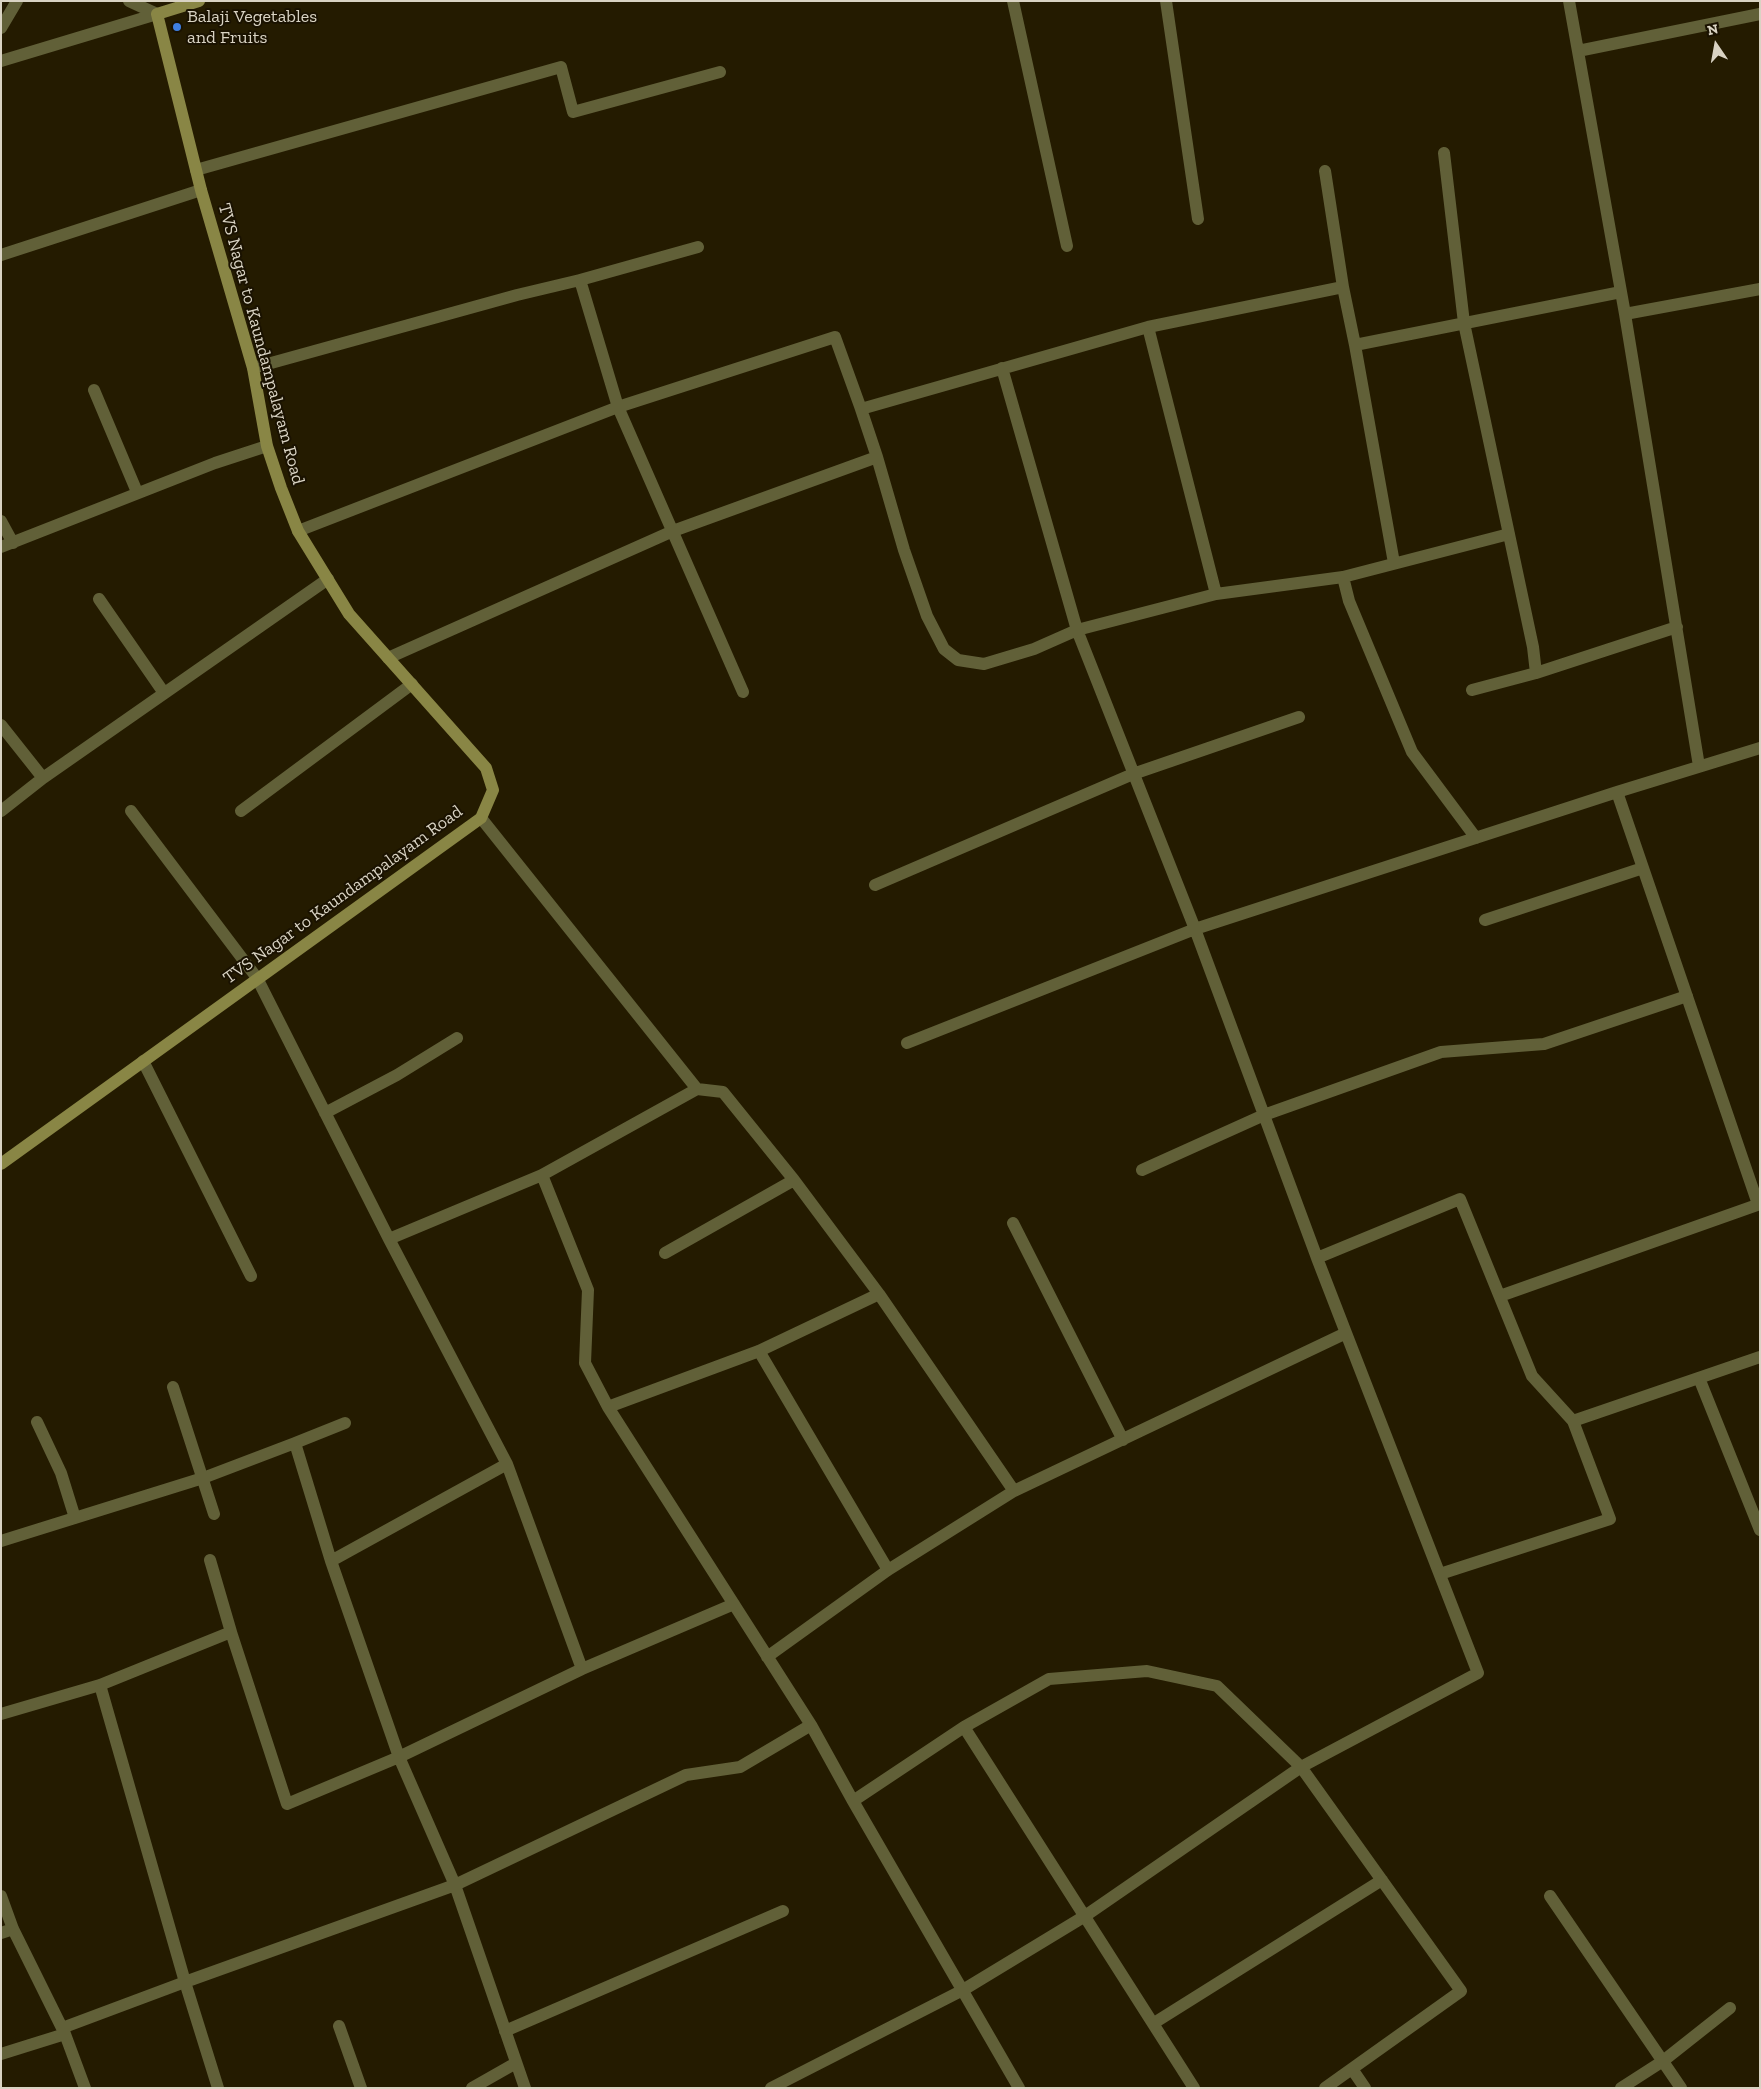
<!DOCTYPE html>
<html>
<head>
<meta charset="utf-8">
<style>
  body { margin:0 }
  #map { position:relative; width:1761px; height:2089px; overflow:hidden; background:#241b00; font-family:"Zilla Slab",serif }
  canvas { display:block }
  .frame { position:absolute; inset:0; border:2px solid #d9d3c3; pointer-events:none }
  .north { position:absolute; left:1691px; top:20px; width:50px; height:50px; -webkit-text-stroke:4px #1a1200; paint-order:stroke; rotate:348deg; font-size:14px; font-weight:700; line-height:20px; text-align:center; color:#d9d3c3 }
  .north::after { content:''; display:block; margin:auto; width:18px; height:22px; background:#d9d3c3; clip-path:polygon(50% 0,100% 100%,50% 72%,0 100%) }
</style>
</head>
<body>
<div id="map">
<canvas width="1761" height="2089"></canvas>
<div class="frame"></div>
<div class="north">N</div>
</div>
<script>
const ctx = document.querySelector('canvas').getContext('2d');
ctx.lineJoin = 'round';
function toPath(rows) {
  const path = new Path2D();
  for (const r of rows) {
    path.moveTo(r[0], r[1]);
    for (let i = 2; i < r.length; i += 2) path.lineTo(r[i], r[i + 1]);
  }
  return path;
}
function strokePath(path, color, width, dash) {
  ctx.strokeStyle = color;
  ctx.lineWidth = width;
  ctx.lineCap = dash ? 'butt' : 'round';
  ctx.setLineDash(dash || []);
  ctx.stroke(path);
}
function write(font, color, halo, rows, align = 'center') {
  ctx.font = font + ' "Zilla Slab",serif';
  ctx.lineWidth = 4;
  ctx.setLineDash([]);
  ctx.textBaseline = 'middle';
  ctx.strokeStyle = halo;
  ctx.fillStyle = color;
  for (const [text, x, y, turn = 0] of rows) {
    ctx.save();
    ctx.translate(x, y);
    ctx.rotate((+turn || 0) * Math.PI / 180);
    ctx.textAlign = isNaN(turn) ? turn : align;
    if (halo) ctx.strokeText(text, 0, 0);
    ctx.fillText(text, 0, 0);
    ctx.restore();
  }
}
strokePath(toPath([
  [129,1,157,14],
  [1013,1,1067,246],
  [1166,1,1198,219],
  [1569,1,1625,314,1699,766],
  [1,28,17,1],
  [1578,51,1760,14],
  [1,61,157,14],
  [1444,153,1464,323,1533,647,1536,673,1677,627],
  [196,170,561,67,573,112,720,72],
  [1325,171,1343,287],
  [1,255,201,190],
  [580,280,698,247],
  [1625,314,1760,289],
  [1355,345,1394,563],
  [253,368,517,295,580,280,618,407,743,692],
  [94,390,137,492],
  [877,457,904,550,927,616,944,649,958,660,984,664,1034,649,1077,630,1002,368],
  [1,521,13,543],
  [298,531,618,407,835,337,861,409],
  [1,547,215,463,267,446],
  [1343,577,1349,601,1412,752,1476,838],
  [1216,594,1343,577,1509,534],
  [99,599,164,693],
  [388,658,673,531,877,457,861,409,1148,327,1343,287,1355,345,1621,292],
  [1472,690,1536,673],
  [1,725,43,778,328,579],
  [1617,792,1758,1204],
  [1,811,43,778],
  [131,811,257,978,389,1239,507,1464,331,1561],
  [241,811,412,684],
  [481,818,697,1089,723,1092,794,1180,879,1294,1014,1491,888,1570,767,1657],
  [875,885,1133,774,1299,717],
  [1485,920,1643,868],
  [907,1043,1195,929,1077,630,1216,594,1148,327],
  [143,1061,251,1276],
  [697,1089,542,1175,588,1290,585,1363,608,1407,811,1725,853,1801,1019,2088],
  [325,1113,397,1075,457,1038],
  [1142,1170,1264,1115,1441,1052,1544,1044,1687,996],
  [1013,1223,1123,1440],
  [389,1239,542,1175],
  [665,1253,794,1180],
  [1317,1258,1195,929,1617,792,1760,748],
  [1500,1296,1760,1204],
  [759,1351,888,1570],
  [1699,1378,1760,1530],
  [173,1387,214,1514],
  [608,1407,759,1351,879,1294],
  [37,1422,61,1473,75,1518],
  [295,1443,345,1423],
  [1014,1491,1346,1333,1317,1258,1460,1199,1532,1376,1573,1421,1760,1357],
  [1,1541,203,1478,295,1443,331,1561,399,1757,455,1885,525,2088],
  [210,1560,231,1632],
  [1440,1574,1610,1519,1573,1421],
  [582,1669,734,1604],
  [1,1714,100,1685,231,1632,287,1804,399,1757,582,1669,507,1464],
  [964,1727,1194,2088],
  [853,1801,964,1727,1049,1679,1147,1671,1217,1686,1301,1767,1478,1673,1346,1333],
  [1,1896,13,1929,65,2034,85,2088],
  [1550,1896,1681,2088],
  [1,1933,13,1929],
  [1154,2023,1382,1880],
  [339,2026,361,2088],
  [62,2028,185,1982,100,1685],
  [505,2031,783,1911],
  [1,2054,65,2034],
  [1352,2069,1365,2088],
  [218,2088,185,1982,455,1885,686,1775,740,1767,811,1725],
  [472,2088,516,2063],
  [771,2088,963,1990,1085,1916,1301,1767,1461,1991,1325,2088],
  [1621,2088,1663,2061,1730,2008]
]), '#616038', 12);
strokePath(toPath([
  [1,1164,481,818,493,790,486,768,349,614,298,531,281,488,267,446,253,368,201,190,157,14,199,1]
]), '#898645', 12);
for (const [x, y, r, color] of [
  [177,27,5,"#3f7fe0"]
]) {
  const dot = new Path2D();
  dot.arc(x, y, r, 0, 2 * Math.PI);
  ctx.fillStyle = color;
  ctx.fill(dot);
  strokePath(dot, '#1a1200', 2);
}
write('18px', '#d9d3c3', '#1a1200', [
  ["Balaji Vegetables",187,17],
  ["and Fruits",187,38]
], 'left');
write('18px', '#d9d3c3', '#1a1200', [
  ["TVS Nagar to Kaundampalayam Road",261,344,75],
  ["TVS Nagar to Kaundampalayam Road",343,895,-36]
]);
</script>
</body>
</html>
